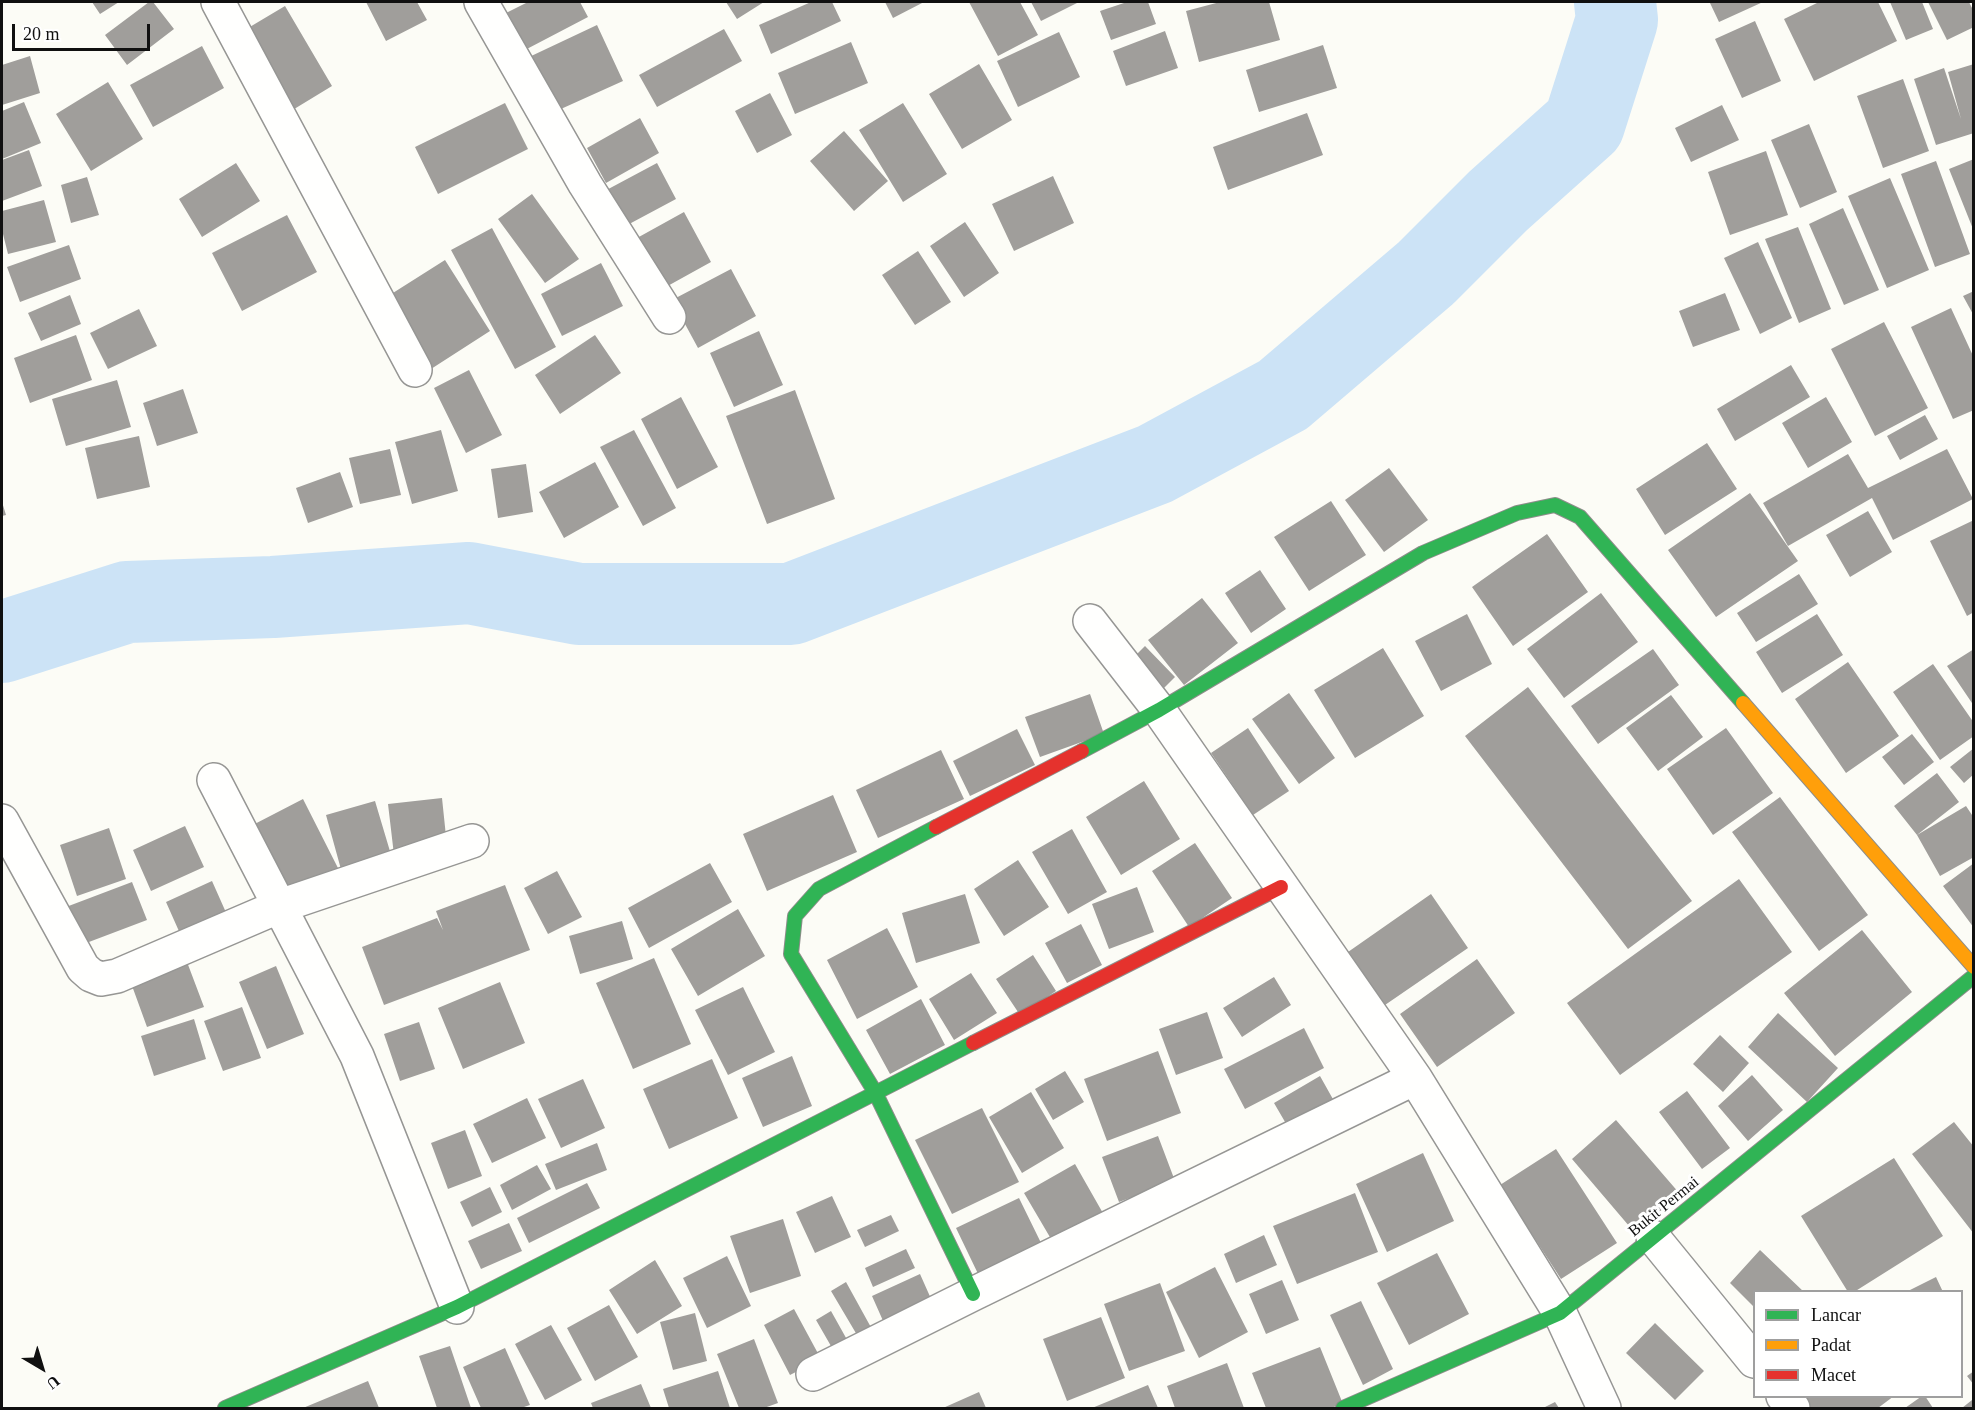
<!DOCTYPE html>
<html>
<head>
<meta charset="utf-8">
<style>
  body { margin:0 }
  #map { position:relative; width:1975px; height:1410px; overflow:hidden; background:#fcfcf6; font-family:Georgia,serif }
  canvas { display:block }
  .frame { position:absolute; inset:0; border:3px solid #101010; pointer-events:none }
  .legend { position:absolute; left:1753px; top:1290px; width:210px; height:108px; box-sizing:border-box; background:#fff; border:2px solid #9f9f9f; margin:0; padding:8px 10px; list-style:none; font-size:18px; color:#101010 }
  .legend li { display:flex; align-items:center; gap:12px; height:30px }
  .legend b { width:30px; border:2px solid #9f9f9f }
  .north { position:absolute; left:12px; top:1338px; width:60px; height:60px; -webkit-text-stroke:4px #fff; paint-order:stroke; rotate:142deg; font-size:16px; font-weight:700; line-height:24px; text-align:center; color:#101010 }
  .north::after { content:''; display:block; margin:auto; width:21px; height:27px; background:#101010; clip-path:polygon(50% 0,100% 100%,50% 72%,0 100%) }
  .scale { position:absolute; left:12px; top:24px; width:138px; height:27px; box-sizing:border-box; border:3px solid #101010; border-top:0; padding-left:8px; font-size:18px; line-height:21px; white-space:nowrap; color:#101010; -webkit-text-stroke:4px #fff; paint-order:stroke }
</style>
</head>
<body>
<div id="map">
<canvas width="1975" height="1410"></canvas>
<div class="frame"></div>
<ul class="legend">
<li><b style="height:8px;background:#30b455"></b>Lancar</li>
<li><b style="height:8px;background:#ff9f0a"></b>Padat</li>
<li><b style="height:8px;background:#e5322d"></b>Macet</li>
</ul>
<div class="north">U</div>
<div class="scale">20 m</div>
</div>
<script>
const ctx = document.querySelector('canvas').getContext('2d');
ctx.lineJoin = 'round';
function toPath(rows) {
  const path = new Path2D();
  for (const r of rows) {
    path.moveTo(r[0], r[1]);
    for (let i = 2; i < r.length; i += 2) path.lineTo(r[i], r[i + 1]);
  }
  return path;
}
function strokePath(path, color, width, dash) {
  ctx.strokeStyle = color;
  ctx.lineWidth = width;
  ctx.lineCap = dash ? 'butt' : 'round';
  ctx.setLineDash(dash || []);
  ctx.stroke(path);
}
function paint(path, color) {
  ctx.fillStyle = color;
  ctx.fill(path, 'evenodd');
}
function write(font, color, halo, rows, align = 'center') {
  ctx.font = font + ' Georgia,serif';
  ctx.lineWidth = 6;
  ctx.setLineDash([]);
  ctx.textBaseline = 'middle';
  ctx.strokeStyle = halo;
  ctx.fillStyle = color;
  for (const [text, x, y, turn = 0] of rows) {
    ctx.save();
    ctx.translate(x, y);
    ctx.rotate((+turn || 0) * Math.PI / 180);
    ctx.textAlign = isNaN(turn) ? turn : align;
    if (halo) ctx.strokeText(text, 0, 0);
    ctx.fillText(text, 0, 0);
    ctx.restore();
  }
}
strokePath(toPath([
  [2,642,127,602,273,597,469,583,579,604,791,604,1155,464,1283,395,1426,273,1498,201,1584,124,1617,20,1615,2]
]), '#cce3f6', 82);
paint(toPath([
  [92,2,119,2,100,14],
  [149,2,153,2,174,29,127,65,105,35],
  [366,2,417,2,427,20,386,41],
  [528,2,580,2,588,17,523,51,504,14],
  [726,2,764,2,737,19],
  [811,2,832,2,841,21,771,54,759,25],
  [885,2,924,2,893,18],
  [969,2,1020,2,1038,35,998,56],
  [1031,2,1079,2,1041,21],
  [1127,2,1148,2,1156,24,1111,40,1100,11],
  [1220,2,1269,2,1280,40,1199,62,1186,11],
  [1714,2,1763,2,1719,22,1710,3],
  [1819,2,1878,2,1897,41,1814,81,1784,19],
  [1890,2,1922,2,1933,29,1906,40],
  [1928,2,1969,2,1974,12,1974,27,1947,40],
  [285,6,332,86,286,114,238,34],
  [1755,21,1781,81,1742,98,1715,39],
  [597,25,623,81,552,113,527,58],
  [724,29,742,61,657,107,639,75],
  [1165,31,1178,68,1126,86,1113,51],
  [1059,32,1080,77,1018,107,997,61],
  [851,42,868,83,795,114,778,73],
  [1323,45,1337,88,1259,112,1246,70],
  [202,46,224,88,153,127,130,85],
  [30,56,40,93,2,105,2,65],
  [979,64,1012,120,962,149,929,94],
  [1974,64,1974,133,1936,145,1914,79,1944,68,1961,119,1948,72],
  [1903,79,1929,151,1883,168,1857,96],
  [108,82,143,139,91,171,56,114],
  [770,93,792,135,757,153,735,111],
  [24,102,41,143,2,159,2,111],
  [505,103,528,149,438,194,415,147],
  [903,103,947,174,903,202,859,130],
  [1722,105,1739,140,1691,162,1675,128],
  [1307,113,1323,155,1228,190,1213,147],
  [640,118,659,153,606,183,587,148],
  [1809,124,1837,192,1800,208,1771,140],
  [844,131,888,181,854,211,810,161],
  [29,150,42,186,2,201,2,160],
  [1766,151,1788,215,1730,235,1708,172],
  [1974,159,1974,229,1973,229,1949,169],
  [1936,161,1970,254,1935,267,1901,174],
  [236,163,260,201,202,237,179,199],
  [657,163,676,199,618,230,599,194],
  [1053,176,1074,223,1014,251,992,204],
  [87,177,99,215,71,223,61,185],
  [1890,178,1929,270,1887,288,1848,196],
  [532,194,579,259,545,283,498,219],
  [44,200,56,242,8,254,2,230,2,211],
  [1843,208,1879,290,1844,305,1809,224],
  [684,212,711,262,655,293,628,243],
  [287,215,317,272,242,311,212,253],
  [965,222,999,273,964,297,930,246],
  [1798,227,1831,309,1799,323,1765,239],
  [492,228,556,347,515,369,451,250],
  [1758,242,1792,318,1760,334,1724,258],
  [69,245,81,279,20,302,7,267],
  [918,251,951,302,915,325,882,275],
  [445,260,490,331,431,369,385,298],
  [601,263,623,306,562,336,541,294],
  [731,269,756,316,698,348,672,300],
  [1974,291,1974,316,1963,296],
  [1725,293,1740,330,1693,347,1679,311],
  [70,295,81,324,41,341,28,313],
  [1951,308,1974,358,1974,410,1953,419,1911,327],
  [139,309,157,346,108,369,90,333],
  [1884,322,1928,408,1875,436,1831,349],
  [759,331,783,385,734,407,710,353],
  [76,335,92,380,30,403,14,358],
  [595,335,621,373,560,414,535,375],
  [1791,365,1810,397,1735,441,1717,409],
  [469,370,502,435,466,453,434,388],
  [117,380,131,427,66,446,52,399],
  [183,389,198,433,157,446,143,403],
  [795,390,835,499,767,524,726,416],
  [681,397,718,467,677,489,641,419],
  [1826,397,1852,442,1808,468,1782,423],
  [1925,415,1938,439,1900,460,1887,436],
  [441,430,458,491,412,504,395,442],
  [634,430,676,508,643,526,600,447],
  [139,436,150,487,97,499,85,448],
  [1707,443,1737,489,1665,535,1636,489],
  [390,449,401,495,360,504,349,458],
  [1947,449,1973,499,1893,540,1872,498,1788,546,1763,503,1848,454,1868,488],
  [595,462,619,507,564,538,539,492],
  [526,464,533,512,498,518,491,469],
  [1389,468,1428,520,1384,552,1345,500],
  [340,472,353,507,308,523,296,488],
  [1750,493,1798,561,1716,617,1668,550],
  [1331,501,1366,555,1309,591,1274,537],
  [2,502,6,515,2,516],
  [1868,511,1892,552,1850,577,1826,535],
  [1974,520,1974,612,1967,616,1930,541],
  [1547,534,1588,592,1513,646,1472,587],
  [1260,570,1286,609,1251,633,1225,593],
  [1799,574,1818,604,1756,642,1737,613],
  [1601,593,1638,642,1564,698,1527,649],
  [1202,598,1238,643,1184,685,1148,640],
  [1467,614,1492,664,1441,691,1415,641],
  [1817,614,1843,655,1782,693,1756,652],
  [1145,646,1175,677,1159,693,1129,662],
  [1383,648,1424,716,1355,758,1314,690],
  [1653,649,1679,685,1598,744,1571,706],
  [1974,649,1974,706,1947,666],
  [1848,662,1899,736,1846,773,1795,699],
  [1933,664,1974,723,1974,736,1940,760,1893,692],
  [1528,687,1692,901,1628,949,1465,736],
  [1289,693,1335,758,1299,784,1252,719],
  [1090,694,1104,734,1040,757,1025,717],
  [1671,695,1703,737,1658,771,1626,728],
  [1248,728,1289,791,1253,815,1211,753],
  [1726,728,1773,793,1713,835,1667,769],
  [1017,729,1035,765,970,796,953,761],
  [1912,734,1934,762,1904,785,1882,757],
  [1974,748,1974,774,1964,783,1950,767],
  [941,750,964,799,878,838,856,790],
  [1937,773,1959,802,1917,835,1894,806],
  [1144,781,1180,839,1121,875,1086,817],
  [833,795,857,852,767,891,743,834],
  [1780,797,1868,915,1819,951,1732,832],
  [442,798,447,846,394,855,388,804],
  [303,799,340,872,283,901,245,829],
  [375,801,392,858,342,873,326,815],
  [1966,806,1974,818,1974,857,1940,876,1917,835],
  [185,826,204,867,151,891,133,850],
  [109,828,126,879,77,896,60,845],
  [1072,829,1107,892,1068,914,1032,852],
  [1195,843,1232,898,1189,927,1152,871],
  [1018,860,1049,907,1004,936,974,889],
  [710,863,732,902,649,948,628,908],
  [1974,863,1974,928,1943,886],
  [557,871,582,917,548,934,524,888],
  [1739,879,1792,952,1620,1075,1567,1003],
  [212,881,228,917,182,938,166,902],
  [132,882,147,920,81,945,66,907],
  [505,885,530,950,384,1005,362,947,437,918,443,930,436,911],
  [1137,887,1154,932,1109,949,1092,904],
  [965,894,980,943,916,963,902,913],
  [1431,894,1468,948,1385,1005,1348,952],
  [738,909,765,956,698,996,671,949],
  [622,921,633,959,580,974,569,936],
  [1081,924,1102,965,1067,983,1045,943],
  [887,928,918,987,857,1019,827,960],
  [1862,930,1912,992,1835,1056,1784,993],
  [1033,955,1056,991,1020,1015,996,979],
  [654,958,691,1044,633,1069,596,983],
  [1477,959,1515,1013,1437,1067,1400,1014],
  [187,962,204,1007,147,1027,131,983],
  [276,966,304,1034,267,1049,239,982],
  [971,973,997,1013,954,1040,929,999],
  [1274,977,1291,1005,1242,1037,1223,1008],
  [500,982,525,1043,463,1069,438,1008],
  [743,987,775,1052,728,1075,695,1010],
  [921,999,945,1045,890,1074,866,1030],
  [242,1007,261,1058,223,1071,204,1021],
  [1207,1012,1223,1058,1176,1075,1159,1029],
  [1778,1013,1838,1068,1807,1102,1748,1047],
  [194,1019,206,1059,154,1076,141,1036],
  [419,1022,435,1069,400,1081,384,1034],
  [1304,1028,1324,1068,1245,1109,1224,1069],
  [1720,1035,1749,1063,1723,1092,1693,1064],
  [1158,1051,1181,1113,1107,1141,1084,1079],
  [792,1056,812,1106,763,1127,742,1078],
  [712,1059,738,1118,669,1149,643,1089],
  [1065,1071,1084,1102,1053,1120,1035,1089],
  [1752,1075,1783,1110,1748,1141,1718,1106],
  [1320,1076,1334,1101,1288,1127,1274,1103],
  [583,1079,605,1128,561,1148,538,1099],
  [1687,1091,1730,1148,1702,1169,1659,1112],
  [1031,1092,1064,1148,1022,1173,989,1117],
  [527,1098,546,1138,492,1163,473,1124],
  [982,1108,1019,1182,952,1214,915,1140],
  [1616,1120,1680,1194,1635,1233,1572,1159],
  [1954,1122,1974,1147,1974,1234,1912,1154],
  [465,1130,482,1176,448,1189,431,1143],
  [1158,1136,1175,1181,1119,1202,1102,1157],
  [597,1143,607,1170,556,1190,545,1164],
  [1556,1149,1617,1243,1561,1279,1500,1185],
  [1423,1153,1454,1221,1387,1252,1356,1184],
  [1894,1158,1943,1236,1854,1292,1848,1292,1801,1216],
  [1075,1164,1104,1215,1054,1244,1024,1193],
  [537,1165,551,1189,512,1210,500,1185],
  [587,1183,600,1208,529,1243,517,1218],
  [490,1187,502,1212,472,1227,460,1202],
  [1355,1193,1378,1252,1297,1284,1273,1226],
  [832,1196,851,1237,815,1253,796,1212],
  [1019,1198,1044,1249,981,1280,956,1228],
  [891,1215,899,1231,865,1247,857,1230],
  [783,1219,801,1276,750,1293,730,1236],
  [509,1223,522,1251,481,1269,468,1241],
  [1264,1235,1277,1265,1236,1283,1224,1254],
  [906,1249,915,1268,873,1287,865,1268],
  [1760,1250,1804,1292,1754,1292,1754,1307,1730,1283],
  [1437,1253,1469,1314,1409,1345,1377,1283],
  [727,1256,751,1306,707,1328,683,1278],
  [655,1260,682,1306,637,1334,609,1290],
  [1215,1267,1248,1332,1199,1358,1166,1292],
  [920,1274,932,1301,884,1323,872,1296],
  [1936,1277,1943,1292,1906,1292],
  [1282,1280,1299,1320,1266,1334,1249,1294],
  [846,1282,873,1331,860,1340,831,1291],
  [1160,1283,1185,1351,1129,1371,1104,1304],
  [1361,1301,1393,1369,1363,1385,1330,1315],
  [609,1305,638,1357,595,1381,567,1328],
  [794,1309,821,1359,790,1375,764,1325],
  [831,1311,850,1345,835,1353,816,1320],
  [695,1313,707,1361,673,1370,660,1322],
  [1101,1317,1125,1378,1067,1401,1043,1339],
  [1655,1323,1704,1371,1675,1400,1626,1353],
  [551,1325,582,1380,545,1400,515,1344],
  [754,1339,778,1403,764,1408,739,1408,717,1354],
  [450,1346,471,1408,437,1408,419,1356],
  [1320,1347,1343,1404,1331,1408,1266,1408,1252,1373],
  [505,1348,530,1405,521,1408,481,1408,463,1367],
  [1227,1363,1244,1408,1175,1408,1167,1386],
  [718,1371,730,1408,669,1408,663,1389],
  [1974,1371,1974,1385,1967,1376],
  [368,1381,379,1408,303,1408],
  [641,1384,651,1408,593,1408,591,1403],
  [1148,1385,1158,1408,1092,1408],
  [979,1392,986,1408,943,1408],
  [1799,1396,1894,1396,1878,1408,1808,1408],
  [1922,1396,1925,1396,1933,1408,1905,1408],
  [1972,1400,1974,1408,1962,1408],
  [1555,1402,1559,1408,1543,1408]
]), '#a09e9b');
const street = toPath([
  [218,2,415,370],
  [481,2,585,184,669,317],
  [1090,621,1159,710,1415,1078,1560,1313,1604,1408],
  [214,780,357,1056,457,1307],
  [2,821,83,968,91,975,101,979,117,976,280,906,472,841],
  [1653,1237,1754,1361],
  [813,1374,973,1294,1415,1078],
  [1783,1396,1793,1408]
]);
const fast = toPath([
  [1082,751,1159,710,1423,553,1517,513,1555,505,1580,517,1743,703],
  [936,827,819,889,795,916,791,954,875,1092,973,1294],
  [225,1408,457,1307,973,1043],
  [1343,1408,1560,1313,1974,976]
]);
const slow = toPath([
  [1743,703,1974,967]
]);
const jam = toPath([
  [936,827,1082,751],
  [973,1043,1281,887]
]);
strokePath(street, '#969694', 36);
strokePath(fast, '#8d8d8a', 16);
strokePath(slow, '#8d8d8a', 16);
strokePath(jam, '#8d8d8a', 16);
strokePath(street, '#fffffe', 33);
strokePath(fast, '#30b455', 14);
strokePath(slow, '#ff9f0a', 14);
strokePath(jam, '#e5322d', 14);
write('16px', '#101010', '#fff', [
  ["Bukit Permai",1664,1207,-39]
]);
</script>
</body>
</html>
